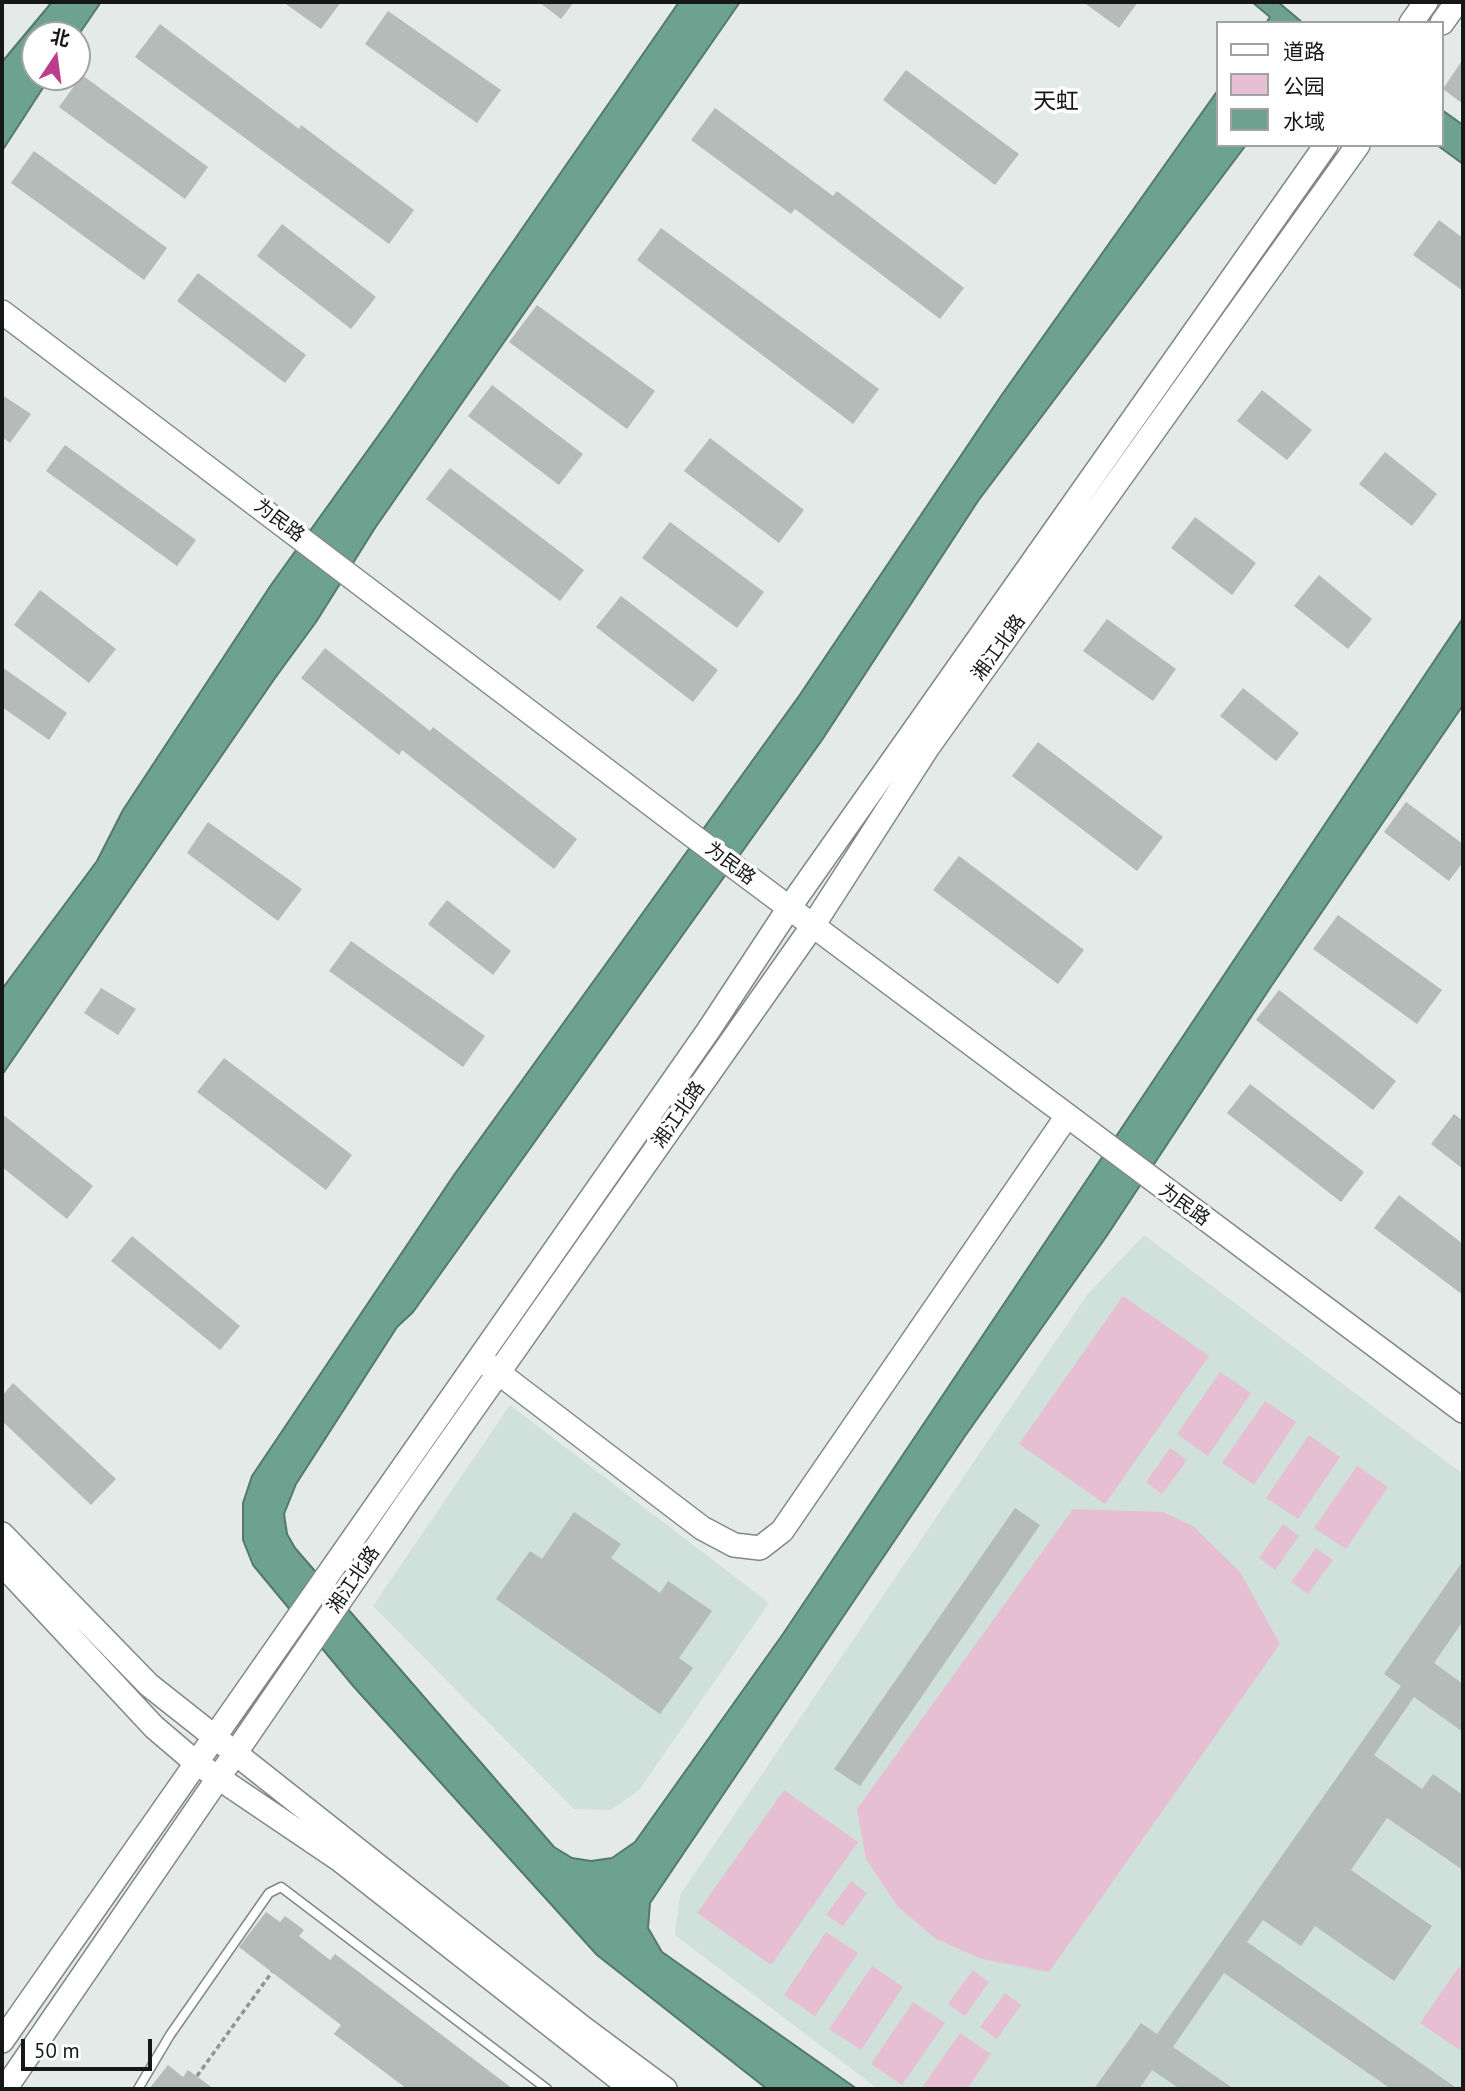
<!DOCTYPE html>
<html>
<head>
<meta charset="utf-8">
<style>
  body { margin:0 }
  #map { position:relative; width:1465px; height:2091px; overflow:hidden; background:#e3eae7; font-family:"PT Sans","Noto Sans SC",sans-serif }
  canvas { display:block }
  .frame { position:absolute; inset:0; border:4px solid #151817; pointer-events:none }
  .legend { position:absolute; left:1216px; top:21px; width:228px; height:126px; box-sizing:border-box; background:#fff; border:2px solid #a1a3a2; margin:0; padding:9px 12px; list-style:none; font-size:21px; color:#151817 }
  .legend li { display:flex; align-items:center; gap:14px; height:35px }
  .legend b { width:35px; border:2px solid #a1a3a2 }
  .north { position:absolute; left:21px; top:21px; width:70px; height:70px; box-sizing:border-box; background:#fff; border:2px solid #a1a3a2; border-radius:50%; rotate:13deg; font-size:19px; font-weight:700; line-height:28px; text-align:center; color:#151817 }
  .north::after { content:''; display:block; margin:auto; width:24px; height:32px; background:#bd3e8b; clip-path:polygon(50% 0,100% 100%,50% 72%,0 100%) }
  .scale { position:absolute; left:21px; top:2039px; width:131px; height:32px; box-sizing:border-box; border:4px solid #151817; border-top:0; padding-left:9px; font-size:21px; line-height:24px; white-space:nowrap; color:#151817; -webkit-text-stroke:5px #fff; paint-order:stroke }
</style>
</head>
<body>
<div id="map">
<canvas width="1465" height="2091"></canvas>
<div class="frame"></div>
<ul class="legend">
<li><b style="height:9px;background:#fff"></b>道路</li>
<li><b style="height:19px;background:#e6c0d2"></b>公园</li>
<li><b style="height:19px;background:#6ea290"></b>水域</li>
</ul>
<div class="north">北</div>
<div class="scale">50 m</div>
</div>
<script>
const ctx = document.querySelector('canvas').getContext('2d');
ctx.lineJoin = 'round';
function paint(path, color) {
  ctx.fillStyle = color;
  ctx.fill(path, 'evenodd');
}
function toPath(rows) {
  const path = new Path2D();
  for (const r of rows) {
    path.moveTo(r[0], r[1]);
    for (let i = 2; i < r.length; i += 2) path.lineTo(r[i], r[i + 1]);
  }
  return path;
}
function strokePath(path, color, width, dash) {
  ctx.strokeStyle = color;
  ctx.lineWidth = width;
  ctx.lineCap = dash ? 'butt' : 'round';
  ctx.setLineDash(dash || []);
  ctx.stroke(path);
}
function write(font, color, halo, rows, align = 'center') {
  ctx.font = font + ' "PT Sans","Noto Sans SC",sans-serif';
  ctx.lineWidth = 7;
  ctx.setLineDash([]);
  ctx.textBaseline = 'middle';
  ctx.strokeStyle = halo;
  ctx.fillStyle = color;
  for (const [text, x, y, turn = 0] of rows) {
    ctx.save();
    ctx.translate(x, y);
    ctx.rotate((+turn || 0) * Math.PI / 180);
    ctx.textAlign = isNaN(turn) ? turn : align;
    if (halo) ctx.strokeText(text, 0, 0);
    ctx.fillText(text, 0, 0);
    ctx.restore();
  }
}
paint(toPath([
  [1144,1235,1463,1474,1463,2089,878,2089,675,1935,680,1895,1087,1295],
  [510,1405,769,1603,639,1790,611,1810,574,1809,373,1606]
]), '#d0e0da');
paint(toPath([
  [1123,1296,1209,1356,1105,1504,1019,1444],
  [1220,1372,1251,1393,1208,1456,1177,1434],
  [1265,1401,1296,1422,1254,1485,1222,1463],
  [1309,1435,1340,1457,1298,1519,1266,1498],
  [1170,1448,1187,1460,1162,1494,1146,1482],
  [1357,1466,1388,1487,1346,1549,1314,1528],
  [1073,1509,1163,1512,1193,1526,1240,1572,1280,1644,1049,1972,982,1959,936,1939,898,1907,866,1859,857,1809],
  [1283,1524,1299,1536,1275,1570,1259,1558],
  [1316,1548,1333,1560,1308,1594,1291,1582],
  [784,1790,858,1842,771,1965,697,1913],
  [851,1881,867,1893,843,1926,826,1915],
  [826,1932,858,1953,815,2016,784,1995],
  [872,1966,903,1987,861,2050,829,2029],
  [1459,1967,1463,1970,1463,2052,1420,2023],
  [973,1970,989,1982,965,2016,948,2004],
  [1005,1993,1021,2005,997,2039,980,2027],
  [913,2002,945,2023,902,2085,871,2064],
  [960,2033,991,2054,967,2089,921,2089]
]), '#e6c0d2');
const water = toPath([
  [52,2,101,2,77,37,35,35,35,77,50,77,2,151,2,62,52,2],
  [679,2,740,2,375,528,316,622,275,678,2,1075,2,989,97,861,123,810,271,585,391,418,679,2],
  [1252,2,1278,2,1303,23,1266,23,1270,17,1252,2],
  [1218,90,1218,145,1246,145,978,501,822,740,413,1312,397,1327,296,1484,284,1514,287,1534,295,1548,554,1847,572,1858,591,1861,612,1858,635,1842,783,1634,1463,618,1463,705,1272,985,1106,1237,965,1436,650,1903,648,1928,662,1952,857,2089,767,2089,597,1955,354,1687,253,1565,243,1540,243,1503,252,1476,454,1175,799,696,1001,396,1218,90],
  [1442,110,1463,125,1463,164,1437,145,1442,145,1442,110]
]);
paint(water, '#6ea290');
strokePath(water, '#53796c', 2);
paint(toPath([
  [283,2,341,2,321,29],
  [539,2,574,2,561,19],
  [1083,2,1138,2,1119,28],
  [388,11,501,90,477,123,365,44],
  [160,24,299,129,301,125,414,210,389,244,135,57],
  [1463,59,1463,104,1443,89],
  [906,70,1019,154,995,185,883,100],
  [82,75,208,167,185,199,59,107],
  [715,108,833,196,837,191,964,288,940,319,795,209,791,214,691,140],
  [34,151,167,248,144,280,11,183],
  [1439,220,1463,238,1463,291,1413,255],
  [282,224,376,297,351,329,257,256],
  [661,228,879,389,853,424,637,260],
  [198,273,306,355,285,383,177,301],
  [537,305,655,391,627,429,509,342],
  [492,385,583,454,559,485,468,416],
  [1262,390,1312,430,1287,460,1237,421],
  [2,395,31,414,10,443,2,437],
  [710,438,804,510,779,543,684,471],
  [65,445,196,540,177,566,46,471],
  [1385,452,1437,494,1412,526,1359,484],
  [450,468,584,570,560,601,426,499],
  [1195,517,1256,563,1232,595,1171,548],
  [670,522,764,592,737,628,642,558],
  [1319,575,1372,619,1348,649,1294,606],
  [40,590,116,649,89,683,14,625],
  [621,596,718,670,693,702,596,627],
  [1107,619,1176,669,1153,701,1083,651],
  [325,648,430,731,433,727,577,839,554,869,402,750,399,755,301,678],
  [2,667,67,713,49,740,2,707],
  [1243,688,1299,733,1276,761,1220,716],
  [1038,742,1163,837,1137,871,1012,776],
  [1406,802,1463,844,1463,862,1449,881,1384,832],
  [208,822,302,889,278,921,187,853],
  [959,856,1084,950,1058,984,933,890],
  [447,900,511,951,493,975,428,924],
  [1338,915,1442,990,1417,1024,1313,949],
  [351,941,485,1036,463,1067,329,971],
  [101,988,136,1009,118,1035,84,1013],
  [1279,990,1396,1081,1373,1110,1256,1020],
  [224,1058,352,1155,326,1190,197,1092],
  [1250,1084,1364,1172,1341,1202,1227,1113],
  [2,1114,93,1186,67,1219,2,1167],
  [1454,1114,1463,1121,1463,1169,1431,1144],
  [1399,1195,1463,1244,1463,1295,1374,1228],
  [132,1236,240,1326,220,1350,111,1261],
  [13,1383,116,1479,91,1505,2,1421,2,1396],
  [1015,1508,1040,1525,860,1786,834,1769],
  [574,1512,621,1544,611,1558,660,1593,668,1581,712,1611,679,1658,693,1668,660,1714,496,1599,530,1551,542,1559],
  [1463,1561,1463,1621,1434,1663,1463,1684,1463,1732,1414,1697,1374,1755,1422,1789,1433,1774,1463,1795,1463,1870,1387,1818,1351,1870,1432,1926,1394,1981,1315,1926,1301,1946,1263,1920,1247,1942,1458,2089,1391,2089,1224,1973,1173,2047,1234,2089,1180,2089,1152,2070,1139,2089,1094,2089,1141,2023,1157,2034,1401,1686,1384,1674],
  [266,1912,280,1922,285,1916,304,1930,299,1936,330,1960,335,1954,513,2089,407,2089,334,2034,341,2025,239,1947],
  [168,2065,183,2077,188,2070,214,2089,149,2089]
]), '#b4bbb8');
const lane = toPath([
  [138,2089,170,2035,269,1893,281,1887,547,2089]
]);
const secondary = toPath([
  [1411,23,1426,2],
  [1442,23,1457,2],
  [2,312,685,830,1463,1411],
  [487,1364,702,1528,734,1545,760,1548,782,1531,1067,1116],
  [2,1534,149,1685,583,2028,665,2089],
  [2,1564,154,1727,195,1762,340,1860,632,2089],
  [2,2041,708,1031,789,908,1326,145],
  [5,2089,409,1500,814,924,928,747,1358,145]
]);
strokePath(lane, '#818885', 11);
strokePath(secondary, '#818885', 26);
strokePath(toPath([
  [197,2076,272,1972]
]), '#909593', 3.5, [5, 3.5]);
strokePath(lane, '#fff', 8);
strokePath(secondary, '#fff', 23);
write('19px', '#151817', '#fff', [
  ["为民路",279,521,37],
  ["湘江北路",999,648,-54],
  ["为民路",730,864,37],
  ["湘江北路",679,1115,-55],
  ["为民路",1184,1205,36],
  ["湘江北路",354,1580,-56]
]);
write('23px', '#151817', '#fff', [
  ["天虹",1056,102]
]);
</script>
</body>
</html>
